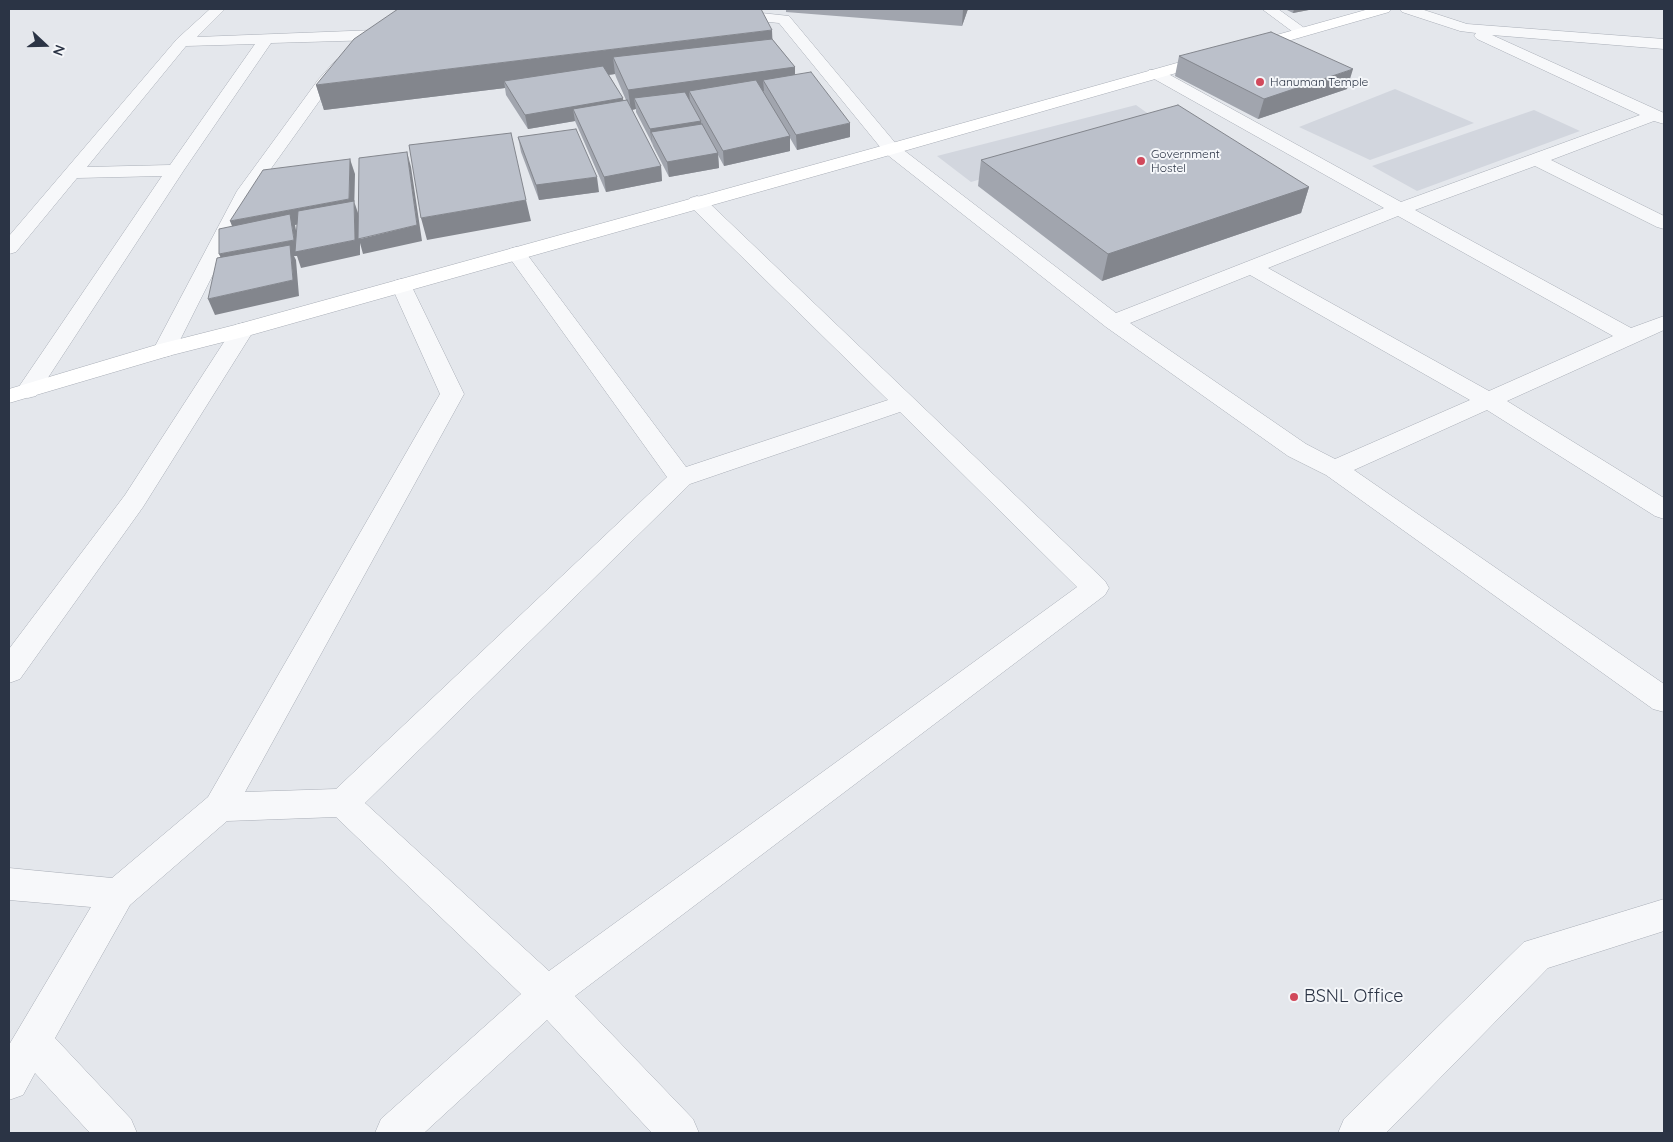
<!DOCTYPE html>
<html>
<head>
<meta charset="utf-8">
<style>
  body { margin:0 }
  #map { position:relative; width:1673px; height:1142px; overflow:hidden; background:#e4e7ec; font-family:Quicksand,sans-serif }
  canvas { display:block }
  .frame { position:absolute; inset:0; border:10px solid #2b3445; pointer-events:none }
  .north { position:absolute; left:20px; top:20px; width:50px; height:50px; -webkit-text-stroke:4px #f4f6f9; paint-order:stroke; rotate:111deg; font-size:14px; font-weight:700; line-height:20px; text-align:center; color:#2b3445 }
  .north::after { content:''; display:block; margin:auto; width:18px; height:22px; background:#2b3445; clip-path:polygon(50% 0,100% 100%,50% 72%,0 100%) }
</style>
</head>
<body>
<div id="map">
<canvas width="1673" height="1142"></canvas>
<div class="frame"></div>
<div class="north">N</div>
</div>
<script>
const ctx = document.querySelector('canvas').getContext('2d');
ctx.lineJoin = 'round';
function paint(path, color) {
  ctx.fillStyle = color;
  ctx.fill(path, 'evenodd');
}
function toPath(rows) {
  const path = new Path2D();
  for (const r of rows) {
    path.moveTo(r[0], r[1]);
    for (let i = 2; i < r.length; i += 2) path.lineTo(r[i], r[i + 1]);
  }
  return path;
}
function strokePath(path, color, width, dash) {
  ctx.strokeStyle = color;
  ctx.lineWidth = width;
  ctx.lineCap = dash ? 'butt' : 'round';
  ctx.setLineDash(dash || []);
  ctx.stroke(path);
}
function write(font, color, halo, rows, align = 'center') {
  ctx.font = font + ' Quicksand,sans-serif';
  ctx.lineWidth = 4;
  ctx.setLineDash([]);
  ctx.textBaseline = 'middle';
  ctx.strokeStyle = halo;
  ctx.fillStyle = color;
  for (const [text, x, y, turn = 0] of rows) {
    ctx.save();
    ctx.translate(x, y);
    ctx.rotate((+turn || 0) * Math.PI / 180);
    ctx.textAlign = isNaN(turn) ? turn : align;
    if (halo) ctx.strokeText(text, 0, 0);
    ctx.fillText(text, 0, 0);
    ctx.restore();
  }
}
paint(toPath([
  [1395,89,1474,123,1370,160,1299,127],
  [1136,105,1164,125,971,182,937,156],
  [1534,110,1580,131,1417,191,1372,166]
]), '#d2d6de');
const minor = toPath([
  [210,9,225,9,197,37,376,30,381,32,384,35,381,38,376,40,271,43,184,170,36,396,28,398,20,396,16,391,162,176,77,178,16,252,9,254,9,236,177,39,210,9],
  [255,44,170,165,87,167,186,46,255,44],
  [674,9,724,9,789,16,897,145,1116,313,1384,208,1149,76,1147,73,1149,70,1161,70,1401,202,1640,115,1477,39,1474,36,1476,33,1460,31,1402,12,1400,9,1421,9,1467,24,1664,39,1664,49,1492,35,1664,113,1664,124,1654,121,1551,160,1664,216,1664,229,1657,227,1535,166,1415,210,1631,328,1664,316,1664,330,1507,401,1664,498,1664,519,1655,516,1487,410,1354,470,1664,684,1664,712,1653,709,1326,475,1288,456,1106,327,885,153,779,23,681,13,676,12,674,9],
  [1398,216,1613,336,1489,391,1268,268,1398,216],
  [1250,275,1470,400,1335,459,1306,444,1130,323,1250,275],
  [1262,9,1278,9,1310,32,1307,35,1297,35,1262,9],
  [342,58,348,60,350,63,330,86,255,191,175,350,172,355,164,357,156,355,153,350,237,191,318,80,336,60,342,58],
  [697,196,704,198,1105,581,1109,588,1105,595,575,996,693,1119,699,1133,652,1133,547,1020,424,1133,375,1133,381,1119,521,994,336,817,227,821,130,905,55,1038,131,1119,137,1133,90,1133,35,1073,23,1095,9,1100,9,1045,91,907,9,900,9,868,112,878,208,797,440,394,391,285,394,281,401,279,408,281,411,285,464,394,245,792,336,789,667,477,509,257,506,253,509,249,516,247,523,249,686,467,888,400,690,206,687,202,690,198,697,196],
  [900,412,1077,587,549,971,365,803,690,484,900,412],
  [243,323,251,325,254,330,143,507,20,679,9,683,9,649,125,495,235,325,243,323],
  [1664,899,1664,931,1548,968,1386,1133,1338,1133,1344,1119,1524,942,1664,899]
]);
const secondary = toPath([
  [1369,9,1391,9,1389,12,897,153,251,335,172,355,9,403,9,389,156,345,235,325,885,145,1369,9]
]);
strokePath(minor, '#a9aeb7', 1);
strokePath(secondary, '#a9aeb7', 1);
paint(minor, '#f7f8fa');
paint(secondary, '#fff');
paint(toPath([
  [786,9,968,9,962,26,786,12],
  [1285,9,1314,9,1293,13],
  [773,40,795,67,795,74,850,137,797,150,790,138,790,151,724,166,718,155,719,168,669,177,653,146,652,143,636,112,636,109,632,110,661,166,662,181,606,192,575,121,528,129,506,95,505,88,324,110,316,85],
  [615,74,616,77,626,100,623,100,623,98,609,75],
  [1179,56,1347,89,1258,119,1175,76],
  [518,137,599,192,539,200,521,152],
  [981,160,1309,187,1301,213,1102,281,978,186]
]), '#a1a5ae');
paint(toPath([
  [963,9,968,9,962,26],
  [1294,9,1314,9,1293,13],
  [772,30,773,54,613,57,615,74,508,87,504,81,505,88,324,110,316,85],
  [795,67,795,87,763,80,764,91,695,101,689,91,690,102,634,98,636,109,631,110,628,90],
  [1353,69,1347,89,1258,119,1264,99],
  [623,98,625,112,573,109,575,121,528,129,525,115],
  [701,121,702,135,651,132,652,143,652,144,650,129],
  [850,123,850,137,797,150,796,135],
  [790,136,790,151,724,166,723,151],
  [407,152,411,167,422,241,363,254,360,243,360,255,301,268,297,256,294,256,296,260,299,296,215,315,208,299,293,280,291,257,226,269,219,254,294,240,292,226,236,236,230,221,349,199,350,159,355,174,354,215,295,225,300,251,355,240,354,201,359,216,360,239,417,225],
  [718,153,719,168,669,177,667,162],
  [661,166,662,181,606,192,604,177],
  [597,177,599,192,539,200,536,185],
  [1309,187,1301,213,1102,281,1108,254],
  [526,200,531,221,427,240,421,218]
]), '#83868d');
const building = toPath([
  [398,9,761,9,772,30,316,85,354,39,398,9],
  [1271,32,1353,69,1264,99,1179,56,1271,32],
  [772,39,795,67,628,90,613,57,772,39],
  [603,66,623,98,525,115,504,81,603,66],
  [811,72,850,123,796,135,763,80,811,72],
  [756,80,790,136,723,151,689,91,756,80],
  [685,92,701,121,650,129,634,98,685,92],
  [627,100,661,166,604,177,573,109,627,100],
  [1178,105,1309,187,1108,254,981,160,1178,105],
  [702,124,718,153,667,162,651,132,702,124],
  [576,129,597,177,536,185,518,137,576,129],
  [511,133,526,200,421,218,409,145,511,133],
  [407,152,417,225,358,239,359,158,407,152],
  [350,159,349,199,230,221,263,170,350,159],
  [354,201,355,240,295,252,298,211,354,201],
  [290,214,294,240,219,254,219,229,290,214],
  [290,245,293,280,208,299,217,258,290,245]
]);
paint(building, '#bbc0ca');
strokePath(building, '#83868d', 1);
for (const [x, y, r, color] of [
  [1260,82,5,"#d1495b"],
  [1141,161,5,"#d1495b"],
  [1294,997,5,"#d1495b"]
]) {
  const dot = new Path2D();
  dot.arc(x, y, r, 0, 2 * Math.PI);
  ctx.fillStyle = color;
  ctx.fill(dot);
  strokePath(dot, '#f4f6f9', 2);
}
write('12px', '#2b3445', '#f4f6f9', [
  ["Hanuman Temple",1270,82],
  ["Government",1151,154],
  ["Hostel",1151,168]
], 'left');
write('18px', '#2b3445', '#f4f6f9', [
  ["BSNL Office",1304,997]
], 'left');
</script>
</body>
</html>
